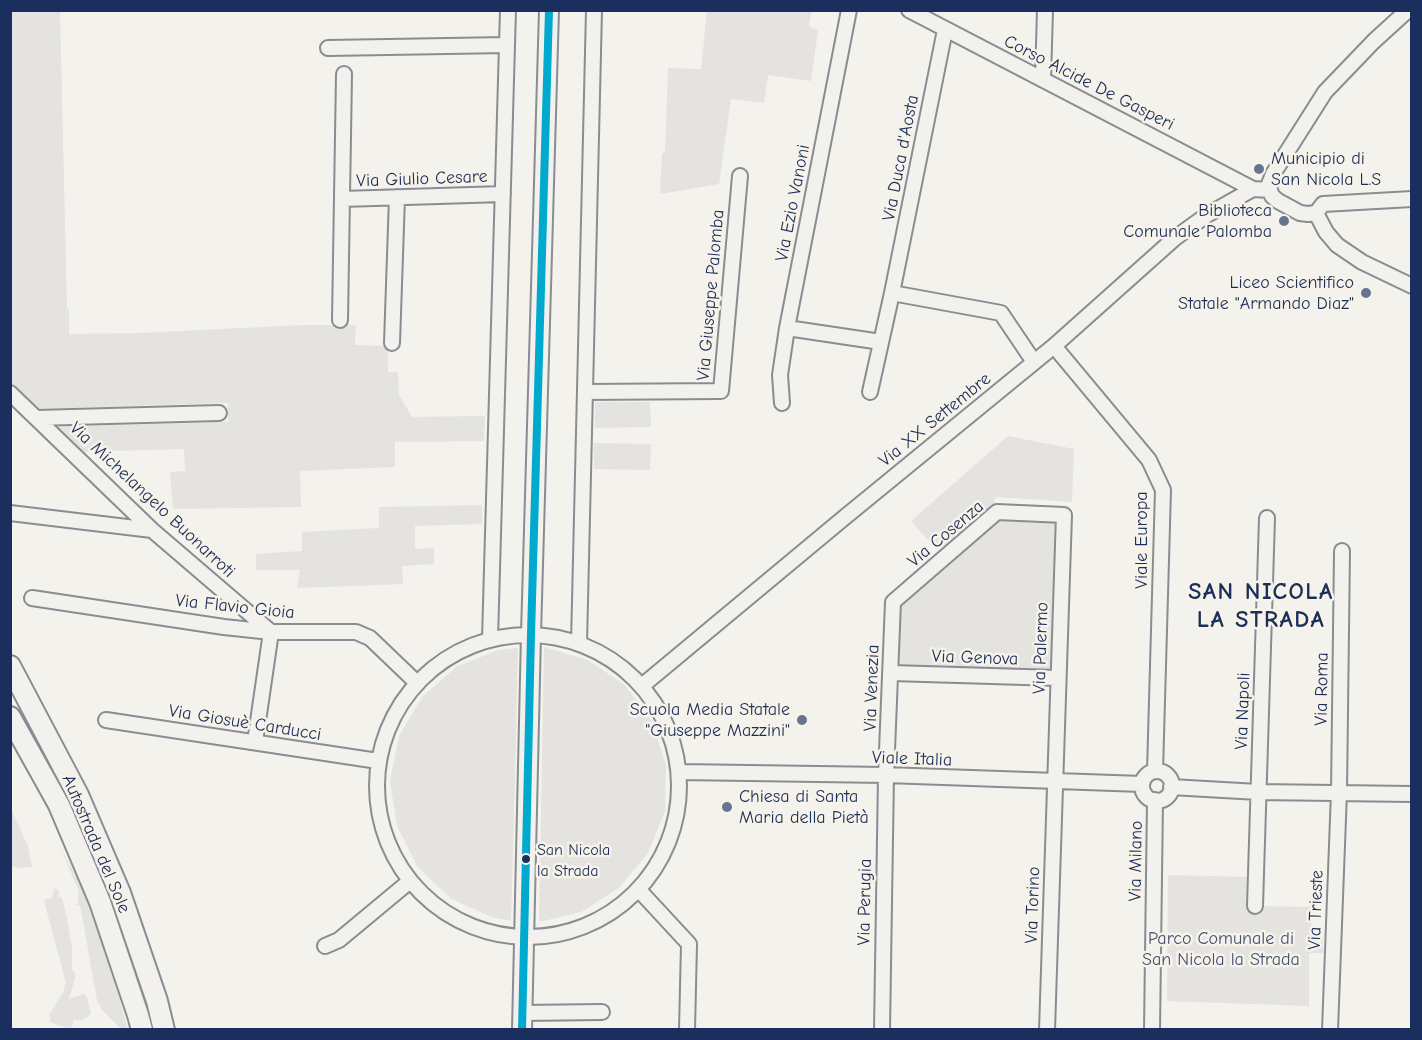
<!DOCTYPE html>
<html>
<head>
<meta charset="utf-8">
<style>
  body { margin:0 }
  #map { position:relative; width:1422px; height:1040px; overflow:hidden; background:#f4f2ec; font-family:"Comic Neue",sans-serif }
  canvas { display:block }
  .frame { position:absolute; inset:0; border:12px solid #1b2f5e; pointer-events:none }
</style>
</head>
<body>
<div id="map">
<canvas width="1422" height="1040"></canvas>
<div class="frame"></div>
</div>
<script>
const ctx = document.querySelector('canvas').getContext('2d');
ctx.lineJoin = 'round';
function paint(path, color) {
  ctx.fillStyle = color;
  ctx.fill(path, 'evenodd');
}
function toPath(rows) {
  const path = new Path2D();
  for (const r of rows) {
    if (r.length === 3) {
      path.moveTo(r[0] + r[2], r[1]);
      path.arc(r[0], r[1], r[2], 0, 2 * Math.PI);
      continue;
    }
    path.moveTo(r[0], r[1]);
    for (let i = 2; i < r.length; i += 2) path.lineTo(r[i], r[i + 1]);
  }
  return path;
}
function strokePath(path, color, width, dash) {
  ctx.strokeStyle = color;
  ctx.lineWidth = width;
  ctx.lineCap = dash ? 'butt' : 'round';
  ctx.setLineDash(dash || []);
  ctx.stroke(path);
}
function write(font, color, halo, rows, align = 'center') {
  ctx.font = font + ' "Comic Neue",sans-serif';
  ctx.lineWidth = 5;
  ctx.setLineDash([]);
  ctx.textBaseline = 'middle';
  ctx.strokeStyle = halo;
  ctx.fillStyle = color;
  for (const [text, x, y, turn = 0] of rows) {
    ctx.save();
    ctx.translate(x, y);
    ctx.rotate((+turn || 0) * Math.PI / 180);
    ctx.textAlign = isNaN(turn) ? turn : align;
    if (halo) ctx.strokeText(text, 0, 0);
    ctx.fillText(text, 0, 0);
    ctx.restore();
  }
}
paint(toPath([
  [10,11,60,11,67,309,69,309,69,334,140,333,302,325,356,325,355,345,388,346,388,372,398,372,399,395,412,417,485,416,484,441,395,442,395,467,300,471,301,507,173,509,170,472,185,471,184,449,78,452,53,427,228,422,228,403,35,409,11,385],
  [707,11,812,11,809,26,818,31,811,81,768,75,764,103,731,99,719,184,660,194,662,153,665,153,668,68,701,69],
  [595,402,650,402,651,427,595,428],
  [1008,436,1074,449,1072,502,996,497,992,510,948,547,928,540,911,521],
  [594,443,651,444,650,470,594,469],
  [482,505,482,524,415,526,415,549,434,548,434,564,402,566,403,584,297,588,300,570,256,570,256,554,302,551,302,532,379,528,379,507],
  [997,521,1057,523,1051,671,901,666,898,661,900,608],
  [544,647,588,660,625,685,652,722,666,765,665,811,648,853,619,888,581,912,539,922],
  [518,648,515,781,511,921,491,917,450,898,417,866,397,826,390,781,399,736,422,697,456,667,498,650],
  [10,807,28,846,32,867,18,868,11,865],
  [61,849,81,885,110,966,128,1029,121,1029,102,1010,97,1000,80,905,77,905,79,892],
  [1168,875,1251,877,1250,906,1317,907,1309,932,1323,936,1323,953,1309,953,1309,1006,1167,1001],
  [54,888,59,891,59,897,62,898,67,918,72,948,72,969,75,973,75,979,69,999,84,994,87,997,91,1014,82,1020,74,1020,71,1029,49,1022,51,1018,49,1015,63,992,66,983,44,901,46,899,50,899,53,896]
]), '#e4e3df');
const minor = toPath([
  [909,10,1253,189,1270,190],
  [328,48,507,45],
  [1043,80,1045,10],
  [1270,190,1269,184,1273,174,1325,92,1374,41,1408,10],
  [1270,190,1272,196,1278,201,1300,213,1308,214,1316,213,1323,204,1412,199],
  [342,199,503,194],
  [1316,213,1326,232,1337,245,1362,262,1412,286],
  [892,293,1001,313,1034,362],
  [340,320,344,74],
  [787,328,881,342],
  [392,343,397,197],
  [1054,346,1149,460,1163,490,1155,771],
  [585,392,721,391,740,176],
  [870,392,892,293,945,30],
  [10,393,152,530,271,632,255,742],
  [782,403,780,375,787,328,849,10],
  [36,418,219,413],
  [10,513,152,530],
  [32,598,224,627,271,632,356,632,370,638,417,683],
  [528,786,151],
  [490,639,508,10],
  [579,643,594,10],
  [891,673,1058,678],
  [643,685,845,517,1054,346,1175,238,1207,215,1253,189],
  [106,720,378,761],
  [1157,786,15],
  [680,772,886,775,1142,784],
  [1171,787,1258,792,1412,794],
  [639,890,689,944,687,1030],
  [1255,906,1267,518],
  [325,946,339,940,410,881],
  [522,1013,602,1012],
  [882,1030,886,775,893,602,997,512,1064,515,1047,1030],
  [1152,1030,1155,800],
  [1330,1030,1339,792,1342,551]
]);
const major = toPath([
  [522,1030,531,634,549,10]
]);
const highway = toPath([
  [10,666,78,795,120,893,157,1001,164,1030],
  [10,717,59,805,100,902,138,1015,142,1030]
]);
strokePath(minor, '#898c92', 18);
strokePath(major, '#898c92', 22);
strokePath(highway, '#898c92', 24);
strokePath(minor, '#f2f1ed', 14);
strokePath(major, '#f2f1ed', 18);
strokePath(highway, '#f2f1ed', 20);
strokePath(toPath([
  [522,1030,531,634,549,10]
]), '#00a9ce', 8);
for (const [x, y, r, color] of [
  [1259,169,6,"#677390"],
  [1284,221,6,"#677390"],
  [1366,293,6,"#677390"],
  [802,720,6,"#677390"],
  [727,807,6,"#677390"],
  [526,859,5,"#1b2f5e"]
]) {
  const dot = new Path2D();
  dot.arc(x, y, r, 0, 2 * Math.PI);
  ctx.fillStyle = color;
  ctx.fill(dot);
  strokePath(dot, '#f7f3e8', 2);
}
write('16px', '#1b2f5e', '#f7f3e8', [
  ["San Nicola",537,850],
  ["la Strada",537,871]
], 'left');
write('18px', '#1b2f5e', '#f7f3e8', [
  ["Corso Alcide De Gasperi",1089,83,27],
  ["Via Duca d'Aosta",901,158,-79],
  ["Via Giulio Cesare",422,179,-2],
  ["Via Ezio Vanoni",793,203,-79],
  ["Via Giuseppe Palomba",711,295,-85],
  ["Via XX Settembre",935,420,-39],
  ["Via Michelangelo Buonarroti",152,500,43],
  ["Via Cosenza",946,534,-40],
  ["Viale Europa",1142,540,-90],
  ["Via Flavio Gioia",235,607,6],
  ["Via Palermo",1041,648,-88],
  ["Via Genova",975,658,2],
  ["Via Venezia",872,688,-88],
  ["Via Roma",1322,689,-89],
  ["Via Napoli",1243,711,-88],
  ["Via Giosuè Carducci",245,723,9],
  ["Viale Italia",912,759,2],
  ["Autostrada del Sole",96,844,67],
  ["Via Milano",1136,861,-89],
  ["Via Perugia",865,902,-89],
  ["Via Torino",1033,905,-88],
  ["Via Trieste",1316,910,-88]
]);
write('18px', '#1b2f5e', '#f7f3e8', [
  ["Municipio di",1271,159,"left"],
  ["San Nicola L.S",1271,180,"left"],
  ["Biblioteca",1272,211],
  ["Comunale Palomba",1272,232],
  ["Liceo Scientifico",1354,283],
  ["Statale \"Armando Diaz\"",1354,304],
  ["Scuola Media Statale",790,710],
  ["\"Giuseppe Mazzini\"",790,731],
  ["Chiesa di Santa",739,797,"left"],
  ["Maria della Pietà",739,818,"left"]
], 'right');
write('18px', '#415076', '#f7f3e8', [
  ["Parco Comunale di",1221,939],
  ["San Nicola la Strada",1221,960]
]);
ctx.letterSpacing = '1.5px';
write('bold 24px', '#1b2f5e', '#f7f3e8', [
  ["SAN NICOLA",1261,592],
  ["LA STRADA",1261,620]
]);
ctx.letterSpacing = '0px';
</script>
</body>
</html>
